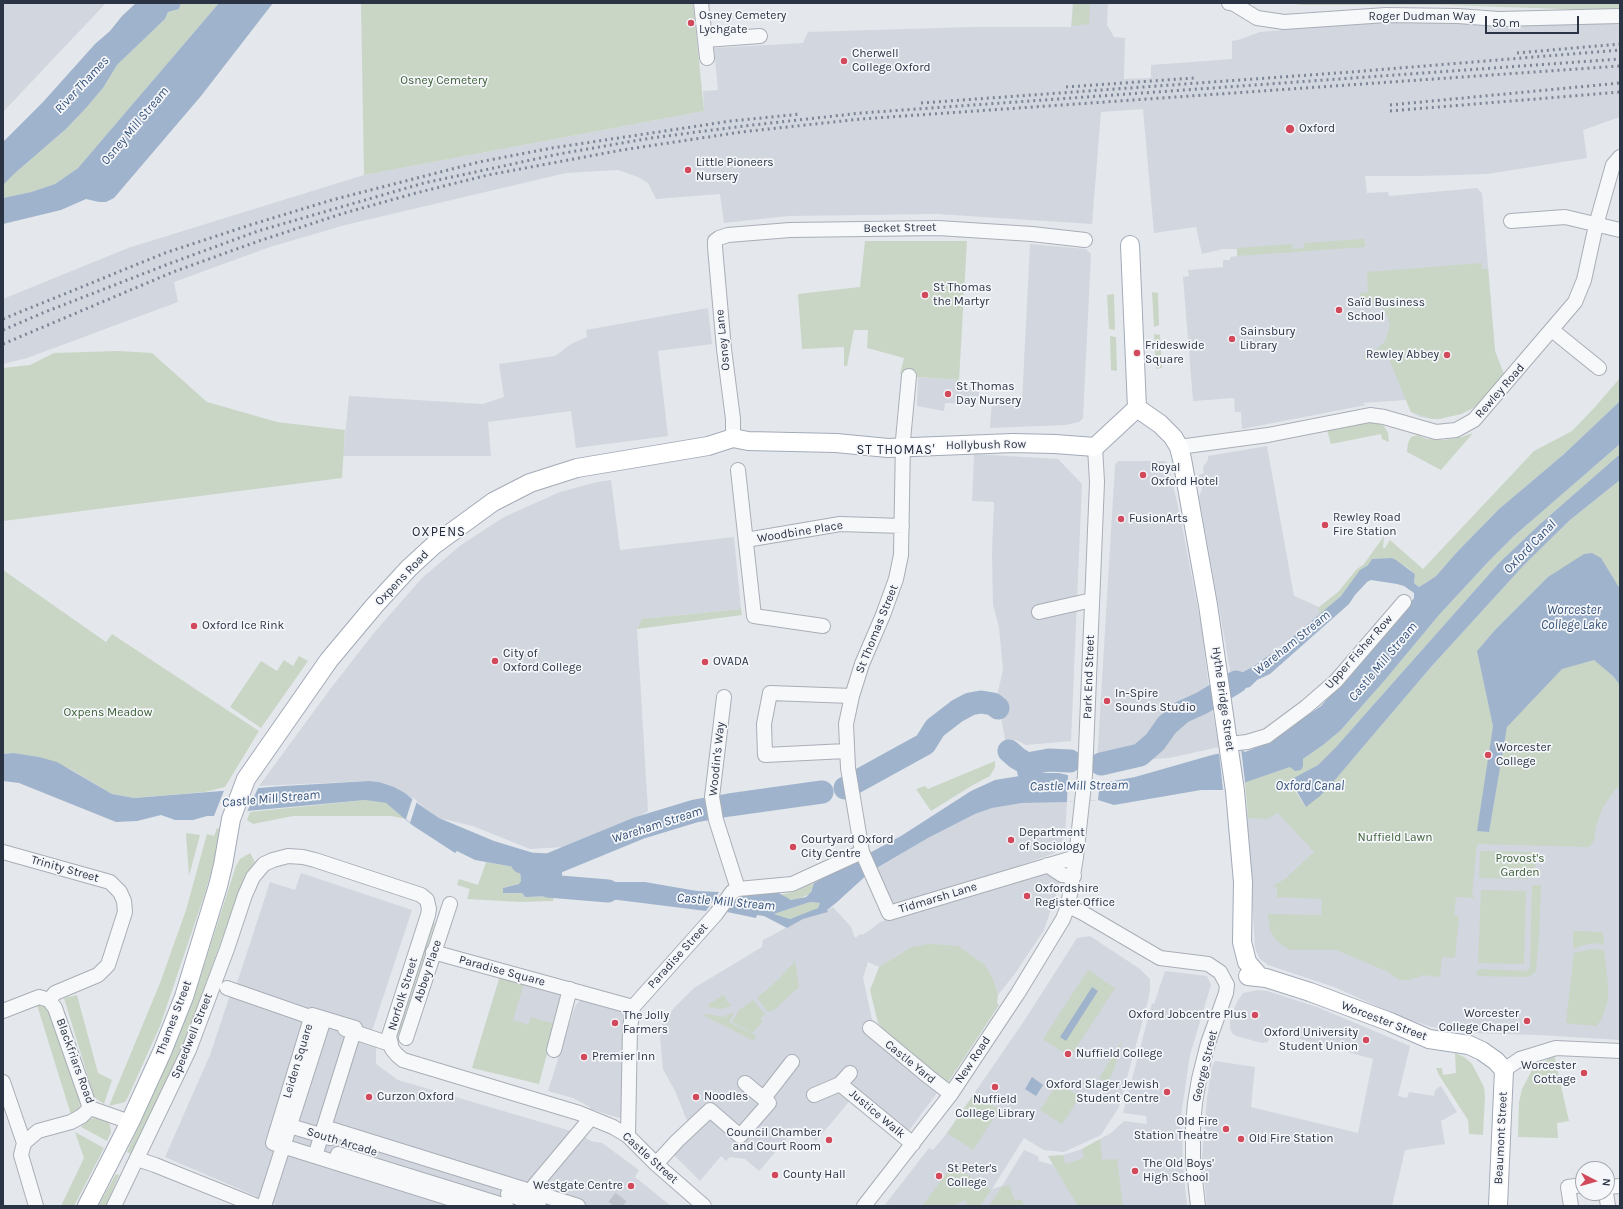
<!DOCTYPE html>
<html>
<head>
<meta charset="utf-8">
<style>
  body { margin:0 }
  #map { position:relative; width:1623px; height:1209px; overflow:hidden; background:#e4e7ec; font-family:Karla,sans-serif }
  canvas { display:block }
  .frame { position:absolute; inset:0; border:4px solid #2b3445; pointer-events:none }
  .north { position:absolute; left:1575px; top:1161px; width:40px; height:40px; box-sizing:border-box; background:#f4f6f9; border:1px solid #a4a8b1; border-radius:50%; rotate:96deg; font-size:11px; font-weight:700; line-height:16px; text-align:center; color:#2b3445 }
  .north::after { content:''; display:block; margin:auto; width:14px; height:18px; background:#d1495b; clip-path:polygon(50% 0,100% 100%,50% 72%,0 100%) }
  .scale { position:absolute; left:1485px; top:16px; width:94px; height:18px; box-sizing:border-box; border:2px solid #2b3445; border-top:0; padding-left:5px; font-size:12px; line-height:14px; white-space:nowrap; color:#2b3445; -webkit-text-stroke:3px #f4f6f9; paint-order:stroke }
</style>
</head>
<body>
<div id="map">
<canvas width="1623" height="1209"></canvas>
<div class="frame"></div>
<div class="north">N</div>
<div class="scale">50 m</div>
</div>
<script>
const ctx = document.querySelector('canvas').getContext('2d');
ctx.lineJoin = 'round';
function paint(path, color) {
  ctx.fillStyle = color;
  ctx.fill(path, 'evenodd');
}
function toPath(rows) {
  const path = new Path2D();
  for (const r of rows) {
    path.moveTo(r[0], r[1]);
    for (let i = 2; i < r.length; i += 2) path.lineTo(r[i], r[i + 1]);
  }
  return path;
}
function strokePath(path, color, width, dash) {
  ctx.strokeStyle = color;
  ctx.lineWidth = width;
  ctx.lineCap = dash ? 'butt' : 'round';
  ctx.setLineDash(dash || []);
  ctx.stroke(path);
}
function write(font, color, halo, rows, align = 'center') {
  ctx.font = font + ' Karla,sans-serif';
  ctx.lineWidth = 3.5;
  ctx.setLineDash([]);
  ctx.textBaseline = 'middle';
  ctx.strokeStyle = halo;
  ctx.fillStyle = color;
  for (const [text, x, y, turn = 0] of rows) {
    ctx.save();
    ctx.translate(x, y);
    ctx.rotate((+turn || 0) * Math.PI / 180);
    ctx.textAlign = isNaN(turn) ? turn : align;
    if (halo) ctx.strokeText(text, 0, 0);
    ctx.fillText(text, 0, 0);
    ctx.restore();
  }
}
paint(toPath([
  [3,3,106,3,3,112],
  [1073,3,1108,3,1107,25,1114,37,1125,38,1124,79,1151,78,1151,65,1232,59,1232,41,1238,40,1260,32,1385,21,1620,18,1620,117,1583,130,1587,158,1487,174,1421,176,1365,176,1367,193,1388,192,1389,196,1477,188,1482,193,1495,351,1505,377,1473,408,1461,414,1439,419,1420,417,1411,412,1406,400,1362,403,1366,405,1242,429,1241,412,1235,412,1234,398,1193,401,1183,277,1189,276,1188,270,1223,267,1223,260,1230,260,1230,257,1237,256,1237,249,1223,249,1202,254,1196,227,1154,233,1143,109,1101,112,1092,224,937,214,788,216,724,223,720,194,656,199,648,183,638,177,618,170,566,173,345,225,270,247,174,282,178,302,27,358,3,364,3,299,128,248,364,175,704,111,703,91,718,90,714,48,803,43,808,32,973,27,1071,27],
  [1030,244,1086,249,1091,254,1083,418,1079,422,1065,425,990,428,992,400,1022,402],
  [708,308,712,344,658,351,668,436,576,448,571,411,488,422,491,456,343,456,349,396,483,404,504,397,499,364,555,356,571,344,587,337,586,330],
  [918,377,959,380,969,388,979,389,979,398,973,398,973,401,968,401,967,404,945,403,944,411,917,406],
  [1267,446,1294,596,1319,607,1319,616,1264,659,1243,672,1235,673,1231,675,1199,496,1202,490,1199,475,1204,473,1203,467,1208,460,1208,456],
  [974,454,1058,459,1082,484,1071,741,1026,745,1016,740,1006,744,997,696,1003,670,999,627,993,605,992,553,994,502,972,501],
  [1118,461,1165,461,1168,464,1180,515,1201,625,1210,697,1219,747,1169,758,1097,763,1115,465],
  [611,480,620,550,734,537,741,609,643,619,637,629,648,811,609,833,580,846,530,849,473,826,439,818,405,793,379,782,369,781,259,786,331,688,373,634,422,578,461,545,504,517,560,492,597,482],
  [1620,480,1620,1040,1539,1035,1468,1033,1432,1027,1404,1018,1334,987,1268,965,1260,959,1255,948,1247,813,1285,807,1297,794,1306,807],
  [1044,802,1067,802,1065,836,1055,853,1007,870,891,906,876,869,928,838,975,814,992,808,1022,803],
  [1047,866,1060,879,1057,892,1044,930,1014,975,998,995,994,981,913,947,879,967,868,962,863,978,873,1024,940,1089,905,1136,853,1097,816,1141,797,1127,759,1171,745,1159,730,1157,726,1161,721,1156,700,1181,674,1155,662,1149,689,1126,676,1093,663,1069,660,1037,662,1024,674,1008,694,988,762,947,763,940,803,919,828,912,827,910,833,907,851,927,855,938,861,934,862,935,870,930,880,922],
  [301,873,412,910,372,1031,376,1038,376,1064,398,1080,578,1133,591,1141,602,1143,639,1170,635,1177,671,1206,279,1206,165,1157,210,1055,231,992,236,986,270,882,295,890],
  [1090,936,1140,969,1150,979,1150,989,1148,1001,1119,1107,1101,1135,1064,1152,1044,1150,1024,1138,992,1189,1002,1186,1024,1150,1038,1156,1039,1161,1053,1165,1048,1156,1063,1155,1082,1149,1111,1133,1124,1121,1147,1124,1146,1116,1123,1113,1152,1003,1154,1004,1165,971,1207,976,1211,985,1190,1055,1180,1123,1182,1131,1183,1166,1187,1206,884,1206,929,1148,933,1150,947,1133,1024,1021,1077,938],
  [500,976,563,994,555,1024,472,1068],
  [1258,990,1267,991,1317,1007,1410,1046,1398,1096,1407,1098,1409,1092,1434,1096,1435,1090,1441,1086,1457,1112,1441,1121,1445,1144,1405,1150,1392,1206,1207,1206,1202,1158,1207,1098,1212,1066,1215,1061,1255,1067,1251,1107,1358,1133,1373,1059,1271,1031,1268,1042,1262,1043,1236,1036,1232,1033,1230,1028,1230,1019,1237,1002,1243,993],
  [587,1000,628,1013,623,1035,621,1117,619,1118,590,1109,590,1107,573,1098,548,1091,573,1012,576,1005,580,1001]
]), '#d2d6de');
paint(toPath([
  [181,3,219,3,78,168,55,184,31,192,3,198,3,185,14,174,66,129,86,108,103,88,117,65,165,19,168,12,179,9],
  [361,3,693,3,704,111,364,175],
  [1073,3,1090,3,1089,24,1072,26],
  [1288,3,1620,3,1620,11,1446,5,1302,5],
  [1364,239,1365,247,1237,256,1237,248,1292,244,1293,249,1304,248,1304,243],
  [865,241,967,241,959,380,918,377,900,374,904,358,867,348,868,330,854,330,847,366,844,366,844,347,802,349,798,294,860,287],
  [1482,263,1482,269,1488,269,1495,351,1505,377,1482,401,1473,408,1461,414,1439,419,1431,419,1411,412,1389,359,1365,360,1364,354,1377,349,1386,340,1390,324,1385,311,1381,306,1368,299,1360,299,1360,293,1368,292,1367,272],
  [1152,292,1158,293,1159,325,1154,327],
  [1114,294,1115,330,1109,329,1107,295],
  [1154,334,1160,335,1162,368,1156,369],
  [1110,336,1116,337,1117,371,1111,370],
  [118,351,152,353,207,402,277,422,345,430,342,478,3,521,3,368,30,365,54,353],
  [1620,378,1620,401,1564,454,1499,509,1457,552,1436,576,1419,587,1414,583,1415,574,1408,568,1392,558,1380,559,1368,565,1341,596,1319,616,1319,607,1338,592,1356,570,1364,564,1384,536,1383,548,1385,548,1390,540,1423,569,1534,451,1572,431,1595,407],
  [1371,421,1384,426,1388,433,1389,442,1382,439,1381,434,1331,444,1327,430],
  [1473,433,1441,470,1407,452,1408,443,1411,437,1418,435,1427,439,1444,440,1462,437],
  [1620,444,1620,454,1540,524,1499,563,1336,747,1318,765,1291,780,1297,794,1306,807,1334,781,1431,667,1524,565,1570,520,1620,480,1620,589,1601,558,1548,577,1495,630,1477,651,1493,726,1478,831,1489,832,1507,727,1562,669,1594,660,1613,676,1620,685,1620,785,1614,791,1603,807,1596,826,1594,840,1589,847,1477,844,1472,893,1474,898,1456,897,1454,915,1459,916,1455,958,1442,957,1440,977,1423,975,1410,980,1400,980,1390,974,1391,973,1336,950,1290,950,1283,946,1276,940,1270,930,1268,914,1321,915,1322,899,1277,897,1277,887,1272,886,1285,879,1314,852,1278,813,1267,819,1248,818,1245,782,1290,767,1303,766,1303,759,1323,745,1340,731,1385,680,1439,615,1489,561,1514,536],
  [3,570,106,642,112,634,259,731,225,787,205,792,134,798,112,794,70,769,39,757,14,753,3,754],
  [741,609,742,615,637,629,642,619],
  [299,656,308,661,261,728,230,707,261,661,277,671,284,660,293,666],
  [995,761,995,767,990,776,973,785,931,811,916,789,925,786,928,789],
  [365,800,386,803,406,819,391,816,293,816,253,824,247,820,250,812],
  [217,828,223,831,206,890,160,1026,128,1097,125,1102,109,1106,160,983,186,910,207,834,214,836],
  [186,833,200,835,189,876],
  [1480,851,1536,852,1535,873,1533,873,1533,877,1528,877,1528,879,1479,878],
  [250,853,255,862,245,875,183,1047,160,1097,131,1154,127,1152,177,1041,192,1003,236,866,240,859],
  [486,862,514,867,520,870,521,881,519,884,503,888,504,893,522,893,525,897,554,897,553,901,520,902,467,899,470,889,457,885,459,879,478,885],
  [814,883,810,894,795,900,786,899,780,895,793,892],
  [1532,885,1541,885,1539,937,1536,971,1530,976,1525,977,1478,976,1476,973,1479,970,1482,969,1526,971,1530,968],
  [1481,890,1526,891,1524,964,1478,963],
  [810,902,821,903,816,910,790,919,774,914],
  [430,921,435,923,398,1037,393,1035],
  [1573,931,1603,932,1604,945,1595,943,1584,945,1573,949],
  [929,944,958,946,984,964,994,981,998,995,997,1003,999,1005,947,1084,896,1044,878,1023,870,990,879,967,912,947],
  [1592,949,1604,950,1608,985,1608,1000,1602,1018,1597,1026,1571,1024,1566,1022,1574,953],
  [795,961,799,987,774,1010,768,1012,757,998,778,980],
  [1088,970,1115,988,1070,1057,1043,1039],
  [500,976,524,983,513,1020,528,1025,531,1017,555,1024,539,1084,472,1068],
  [77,995,98,1073,112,1080,104,1104,94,1097,64,998],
  [723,995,731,1006,721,1009,708,1007,709,1004],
  [753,1000,765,1014,760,1019,763,1022,752,1033,732,1022,739,1010],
  [37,1005,46,1007,52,1014,80,1101,79,1112,72,1118],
  [734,1013,729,1022,756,1036,754,1041,703,1015,707,1014,723,1017],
  [1122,1041,1113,1073,1107,1083,1099,1078],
  [1455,1053,1464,1057,1472,1064,1484,1087,1485,1096,1483,1135,1469,1134,1468,1120,1439,1075,1436,1068,1442,1068,1443,1075,1456,1073],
  [1554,1055,1569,1121,1557,1123,1558,1138,1518,1137,1519,1102,1522,1089,1532,1070],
  [1058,1083,1080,1097,1062,1124,1040,1110],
  [974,1094,999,1110,973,1150,947,1133],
  [94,1118,101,1119,107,1121,110,1125,111,1132,107,1141,81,1127,87,1120],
  [75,1132,104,1148,74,1206,61,1206,84,1158],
  [1100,1139,1102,1160,1117,1159,1123,1206,1078,1206,1048,1156,1063,1155,1065,1164,1084,1158,1082,1149],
  [953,1165,991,1190,980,1206,968,1206,964,1200,955,1206,922,1206],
  [116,1174,119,1175,106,1206,98,1206],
  [1009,1185,1015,1201,1022,1199,1024,1205,989,1206,1002,1186,1004,1187]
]), '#c9d6c5');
paint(toPath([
  [136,3,181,3,179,9,168,12,165,19,117,65,103,88,86,108,66,129,14,174,3,185,3,142,43,102,95,44,110,31,122,16],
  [219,3,273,3,201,96,114,198,106,202,99,202,86,199,61,210,3,224,3,198,31,192,55,184,78,168],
  [1620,401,1620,444,1514,536,1489,561,1439,615,1385,680,1340,731,1323,745,1303,759,1303,766,1301,770,1295,771,1290,767,1223,790,1201,790,1114,805,1098,800,1067,802,1022,803,992,808,975,814,928,838,870,872,836,903,827,910,828,912,803,919,787,928,764,916,757,915,756,918,727,912,741,892,777,892,791,900,806,897,811,892,814,883,901,836,971,791,995,780,1038,773,1059,773,1102,783,1135,777,1212,755,1240,749,1245,752,1265,744,1321,706,1414,598,1414,593,1404,586,1397,584,1371,580,1367,582,1355,595,1349,604,1270,674,1257,680,1250,687,1237,690,1212,706,1209,687,1235,673,1243,672,1252,667,1281,647,1341,596,1360,570,1368,565,1372,559,1392,558,1396,560,1415,574,1414,583,1419,587,1427,582,1436,576,1457,552,1499,509,1564,454],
  [810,902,820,903,818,908,790,919,774,914],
  [1620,454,1620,480,1570,520,1524,565,1431,667,1334,781,1320,796,1306,807,1290,780,1318,765,1336,747,1499,563,1540,524],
  [1592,553,1601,558,1620,589,1620,685,1613,676,1594,660,1562,669,1507,727,1489,832,1477,831,1493,726,1477,651,1495,630,1548,577,1584,554],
  [14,753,39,757,57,762,112,794,134,798,284,786,369,781,379,782,394,787,405,793,417,803,439,818,494,841,540,855,562,870,562,881,571,882,559,896,525,897,522,893,503,893,503,888,519,884,521,881,520,870,514,867,475,860,457,851,455,853,412,825,386,803,365,800,247,811,214,816,207,816,193,820,175,820,161,815,137,821,116,822,19,783,3,781,3,754],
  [582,882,645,882,697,891,719,892,706,911,594,897,571,897],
  [1092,987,1098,991,1066,1041,1060,1037],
  [1032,1077,1043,1085,1036,1096,1025,1089]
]), '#9fb4cc');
paint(toPath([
  [1232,674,1235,691,1212,706,1209,687],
  [1239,747,1241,748,1245,782,1223,790,1219,752],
  [1067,773,1100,781,1098,800,1067,802,1068,776],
  [259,786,246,814,221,817,214,816,225,788],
  [413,797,417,801,410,823,406,819]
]), '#e4e7ec');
strokePath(toPath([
  [1009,751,1017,758,1027,764,1032,785],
  [1027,764,1049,760,1070,761],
  [1101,764,1140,755,1155,742,1167,725,1182,712,1202,703,1236,682],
  [845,788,925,744,935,728,957,711,970,704,981,702,993,704,998,708],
  [522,862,529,864,549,865,639,828,695,811,729,805,822,792],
  [539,878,548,886,608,891]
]), '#9fb4cc', 23);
strokePath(toPath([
  [614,1206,621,1197]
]), '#bfc3cb', 14, [14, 7]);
const minor = toPath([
  [701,3,707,58],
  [1229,3,1234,4,1257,18,1284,22,1386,15,1458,16,1499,19,1620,16],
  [705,40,760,36],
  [1511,221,1565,217,1620,230],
  [1552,330,1599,368],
  [909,376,903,440,901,555,896,579,883,615,862,664,852,696,846,724,848,768,862,852,889,913,1076,857],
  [733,438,733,419,724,349,715,247,715,241,719,238,728,235,790,230,938,228,1032,234,1085,240],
  [1179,447,1268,435,1370,415,1384,417,1436,432,1456,430,1474,420,1575,302,1584,280,1596,225,1613,165,1620,157],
  [738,470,754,616,823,626],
  [746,540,840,524,902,526],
  [1039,612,1092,600],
  [724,697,712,797,716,820,738,889],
  [1229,744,1247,742,1267,736,1306,707,1336,681,1404,602],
  [846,751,765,755,764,724,770,693,852,696],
  [3,852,110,882,120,892,124,901,125,912,108,965,98,975,55,993,49,1000],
  [1047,865,1062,875,1074,876],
  [1068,906,1083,913,1160,958,1208,964,1220,972,1227,985,1226,993,1208,1043,1199,1079,1195,1103,1193,1125,1193,1161,1198,1206],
  [433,952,633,1007],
  [227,988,319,1020],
  [49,1000,55,1008,90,1108],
  [3,1011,39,997,49,1000],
  [870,1028,929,1077,951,1094],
  [345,1029,390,1044],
  [406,1038,450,904],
  [554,1050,570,989],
  [1504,1070,1520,1059,1556,1048,1620,1051],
  [3,1082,24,1143,21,1155,36,1206],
  [840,1084,913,1144],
  [814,1095,840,1084,850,1073],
  [764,1098,792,1062],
  [90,1108,130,1122],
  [290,1126,330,1138],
  [324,1127,578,1206],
  [628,1136,630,1028,633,1007,716,914,732,892,738,889,792,884,862,852],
  [24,1143,38,1131,71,1122,82,1116,90,1108],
  [338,1154,506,1206],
  [315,1156,355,1028,312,1015,273,1143,474,1206],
  [137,1159,155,1165,257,1206],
  [656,1164,677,1141,710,1110,740,1136,769,1103,745,1083],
  [534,1186,591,1118],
  [1607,1187,1620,1186],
  [1606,1193,1608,1206],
  [508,1194,539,1206],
  [114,1206,189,1050,227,949,245,895,253,877,264,864,273,860,288,856,303,857,315,860,421,895,427,900,429,909,428,915,389,1036,392,1049,397,1055,403,1060,579,1113,613,1127,628,1136,656,1164,704,1206],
  [264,1206,323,1022],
  [864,1206,951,1094,1018,993,1063,919,1068,906,1076,857,1085,775,1097,482,1095,447],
  [1571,1206,1568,1187,1583,1185]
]);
const major = toPath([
  [1137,408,1160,424,1173,437,1179,447,1182,459,1208,605,1235,791,1243,882,1242,942,1247,962,1259,976],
  [1248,976,1266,978,1310,992,1390,1022,1429,1039,1469,1045,1482,1051,1496,1061,1504,1070,1498,1206],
  [87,1206,130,1122,162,1052,184,997,218,886,223,865,231,819,246,779,329,660,375,605,409,568,434,545,493,502,530,483,577,468,708,446,733,438,748,441,836,443,888,448,1013,443,1055,444,1095,447,1137,408,1130,245]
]);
strokePath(minor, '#a9aeb7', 16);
strokePath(major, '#a3abb8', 20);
strokePath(minor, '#f7f8fa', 14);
strokePath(major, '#fff', 18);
strokePath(toPath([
  [1517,53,1620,44],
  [1066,87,1194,78],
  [921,103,1351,72,1620,50],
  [1390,105,1620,83],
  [1390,111,1620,92],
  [3,319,165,253,250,225,332,200,479,162,552,148,731,121,801,114],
  [3,330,45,312,171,263,258,231,424,183,559,154,651,138,744,126,861,113,1620,59],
  [3,344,173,272,256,242,341,214,416,193,488,175,622,150,741,132,861,119,1620,66]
]), '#7d8696', 3, [2, 4]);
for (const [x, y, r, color] of [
  [691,23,4,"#d1495b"],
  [844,61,4,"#d1495b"],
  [1290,129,5,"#d1495b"],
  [688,170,4,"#d1495b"],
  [925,295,4,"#d1495b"],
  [1339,310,4,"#d1495b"],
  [1232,339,4,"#d1495b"],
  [1137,353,4,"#d1495b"],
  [1447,355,4,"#d1495b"],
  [948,394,4,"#d1495b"],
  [1143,475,4,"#d1495b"],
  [1121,519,4,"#d1495b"],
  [1325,525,4,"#d1495b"],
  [194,626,4,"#d1495b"],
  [495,661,4,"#d1495b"],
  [705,662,4,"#d1495b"],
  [1107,701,4,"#d1495b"],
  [1488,755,4,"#d1495b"],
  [1011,840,4,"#d1495b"],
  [793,847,4,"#d1495b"],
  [1027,896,4,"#d1495b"],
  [1255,1015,4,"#d1495b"],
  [1527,1021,4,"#d1495b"],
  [615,1023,4,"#d1495b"],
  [1366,1040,4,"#d1495b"],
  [1068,1054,4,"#d1495b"],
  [584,1057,4,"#d1495b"],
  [1584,1073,4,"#d1495b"],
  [995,1087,4,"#d1495b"],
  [1167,1092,4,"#d1495b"],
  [369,1097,4,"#d1495b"],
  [696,1097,4,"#d1495b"],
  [1226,1129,4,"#d1495b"],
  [1241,1139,4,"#d1495b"],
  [829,1140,4,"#d1495b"],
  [1135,1171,4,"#d1495b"],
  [775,1175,4,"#d1495b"],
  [939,1176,4,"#d1495b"],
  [631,1186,4,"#d1495b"]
]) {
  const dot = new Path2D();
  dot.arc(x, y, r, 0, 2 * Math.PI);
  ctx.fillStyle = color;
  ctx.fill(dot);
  strokePath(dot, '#f4f6f9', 1.5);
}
write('12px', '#2b3445', '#f4f6f9', [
  ["Osney Cemetery",699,16],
  ["Lychgate",699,30],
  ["Cherwell",852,54],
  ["College Oxford",852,68],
  ["Oxford",1299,129],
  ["Little Pioneers",696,163],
  ["Nursery",696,177],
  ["St Thomas",933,288],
  ["the Martyr",933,302],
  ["Saïd Business",1347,303],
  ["School",1347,317],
  ["Sainsbury",1240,332],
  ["Library",1240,346],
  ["Frideswide",1145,346],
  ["Square",1145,360],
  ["Rewley Abbey",1439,355,"right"],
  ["St Thomas",956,387],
  ["Day Nursery",956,401],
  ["Royal",1151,468],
  ["Oxford Hotel",1151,482],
  ["Rewley Road",1333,518],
  ["Fire Station",1333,532],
  ["FusionArts",1129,519],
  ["Oxford Ice Rink",202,626],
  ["City of",503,654],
  ["Oxford College",503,668],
  ["OVADA",713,662],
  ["In-Spire",1115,694],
  ["Sounds Studio",1115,708],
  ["Worcester",1496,748],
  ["College",1496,762],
  ["Department",1019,833],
  ["of Sociology",1019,847],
  ["Courtyard Oxford",801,840],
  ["City Centre",801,854],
  ["Oxfordshire",1035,889],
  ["Register Office",1035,903],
  ["Worcester",1519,1014,"right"],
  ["College Chapel",1519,1028,"right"],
  ["Oxford Jobcentre Plus",1247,1015,"right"],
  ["The Jolly",623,1016],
  ["Farmers",623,1030],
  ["Oxford University",1358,1033,"right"],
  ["Student Union",1358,1047,"right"],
  ["Nuffield College",1076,1054],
  ["Premier Inn",592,1057],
  ["Worcester",1576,1066,"right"],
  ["Cottage",1576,1080,"right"],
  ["Oxford Slager Jewish",1159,1085,"right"],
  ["Student Centre",1159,1099,"right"],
  ["Curzon Oxford",377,1097],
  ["Noodles",704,1097],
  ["Nuffield",995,1100,"center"],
  ["College Library",995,1114,"center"],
  ["Old Fire",1218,1122,"right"],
  ["Station Theatre",1218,1136,"right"],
  ["Council Chamber",821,1133,"right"],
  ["and Court Room",821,1147,"right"],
  ["Old Fire Station",1249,1139],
  ["The Old Boys'",1143,1164],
  ["High School",1143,1178],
  ["St Peter's",947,1169],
  ["College",947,1183],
  ["County Hall",783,1175],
  ["Westgate Centre",623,1186,"right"]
], 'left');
write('12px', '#2b3445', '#f4f6f9', [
  ["Roger Dudman Way",1422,17],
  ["Becket Street",900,228,-1],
  ["Osney Lane",723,340,-96],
  ["Rewley Road",1500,391,-49],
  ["Hollybush Row",986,445,-1],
  ["Woodbine Place",800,532,-9],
  ["Oxpens Road",402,578,-46],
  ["St Thomas Street",877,629,-68],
  ["Upper Fisher Row",1359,652,-48],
  ["Park End Street",1089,677,-88],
  ["Hythe Bridge Street",1223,699,82],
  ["Woodin's Way",717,759,-84],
  ["Trinity Street",65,869,16],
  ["Tidmarsh Lane",938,898,-17],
  ["Paradise Street",678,956,-48],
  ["Abbey Place",428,971,-72],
  ["Paradise Square",502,971,15],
  ["Norfolk Street",403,994,-73],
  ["Thames Street",174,1018,-69],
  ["Worcester Street",1384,1021,21],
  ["Speedwell Street",192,1036,-68],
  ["New Road",973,1060,-56],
  ["Blackfriars Road",75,1061,70],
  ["Leiden Square",298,1061,-73],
  ["Castle Yard",910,1062,39],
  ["George Street",1205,1066,-76],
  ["Justice Walk",877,1114,40],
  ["Beaumont Street",1501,1138,-87],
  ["South Arcade",342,1142,17],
  ["Castle Street",650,1158,42]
]);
write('12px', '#3f6138', '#f4f6f9', [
  ["Osney Cemetery",444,81],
  ["Oxpens Meadow",108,713],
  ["Nuffield Lawn",1395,838],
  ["Provost's",1520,859],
  ["Garden",1520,873]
]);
write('italic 13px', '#34527a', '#f4f6f9', [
  ["River Thames",82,85,-47],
  ["Osney Mill Stream",135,126,-50],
  ["Oxford Canal",1530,547,-46],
  ["Worcester",1574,610],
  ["College Lake",1574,625],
  ["Wareham Stream",1292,643,-39],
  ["Castle Mill Stream",1383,662,-50],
  ["Castle Mill Stream",1079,786,-1],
  ["Oxford Canal",1310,786],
  ["Castle Mill Stream",271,799,-5],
  ["Wareham Stream",657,825,-18],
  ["Castle Mill Stream",726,902,5]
]);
ctx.letterSpacing = '1px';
write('13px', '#1d2536', '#f4f6f9', [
  ["ST THOMAS'",896,450],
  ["OXPENS",439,532]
]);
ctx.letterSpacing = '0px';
</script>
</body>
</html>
